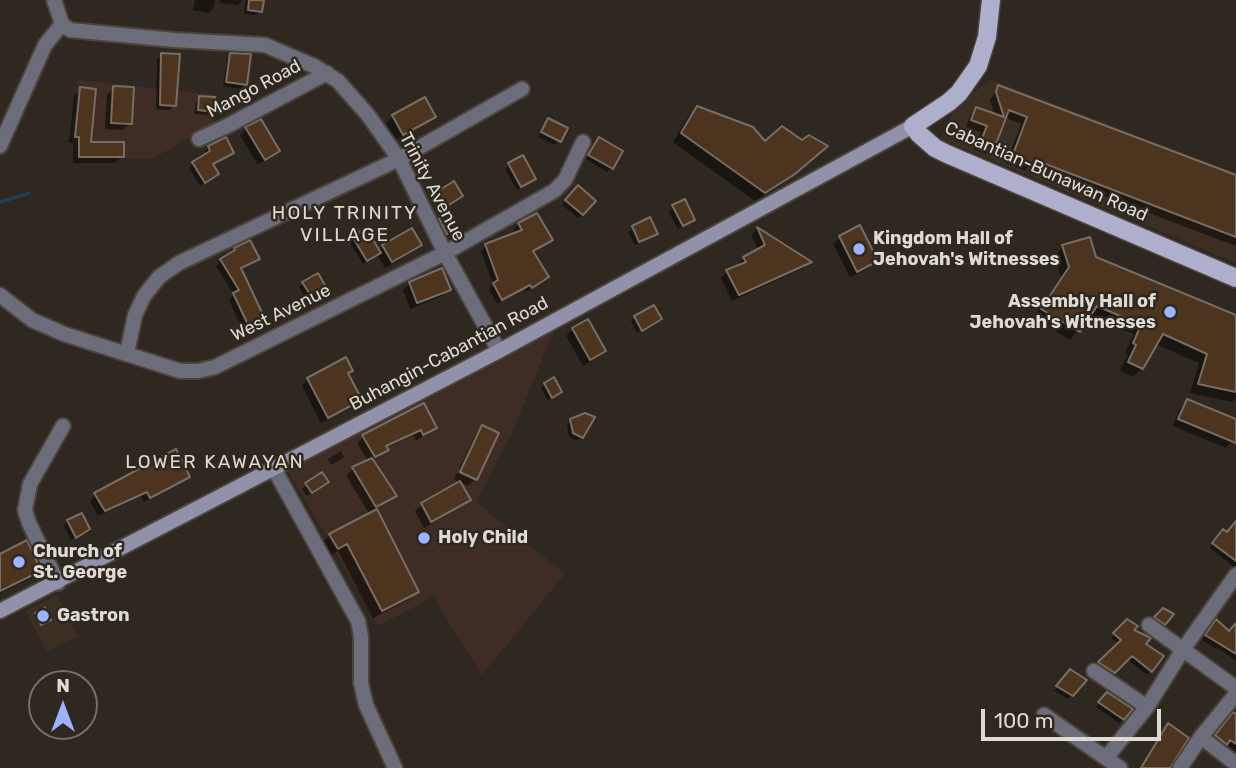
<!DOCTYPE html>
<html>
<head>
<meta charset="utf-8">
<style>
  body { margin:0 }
  #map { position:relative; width:1236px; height:768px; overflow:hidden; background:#2f2820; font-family:Rubik,sans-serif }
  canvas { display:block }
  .north { position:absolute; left:28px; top:670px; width:70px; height:70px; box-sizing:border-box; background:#2f2820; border:2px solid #756f68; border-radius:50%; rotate:0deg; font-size:19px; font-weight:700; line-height:28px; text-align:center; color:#dedad4 }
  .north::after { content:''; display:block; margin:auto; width:24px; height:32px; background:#9cb4fd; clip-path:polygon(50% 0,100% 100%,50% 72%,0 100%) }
  .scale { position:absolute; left:981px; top:709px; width:180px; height:32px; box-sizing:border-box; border:4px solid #dedad4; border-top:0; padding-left:9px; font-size:21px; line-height:24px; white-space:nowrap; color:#dedad4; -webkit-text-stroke:5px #2f2820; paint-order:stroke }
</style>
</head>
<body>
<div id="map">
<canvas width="1236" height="768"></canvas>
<div class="north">N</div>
<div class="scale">100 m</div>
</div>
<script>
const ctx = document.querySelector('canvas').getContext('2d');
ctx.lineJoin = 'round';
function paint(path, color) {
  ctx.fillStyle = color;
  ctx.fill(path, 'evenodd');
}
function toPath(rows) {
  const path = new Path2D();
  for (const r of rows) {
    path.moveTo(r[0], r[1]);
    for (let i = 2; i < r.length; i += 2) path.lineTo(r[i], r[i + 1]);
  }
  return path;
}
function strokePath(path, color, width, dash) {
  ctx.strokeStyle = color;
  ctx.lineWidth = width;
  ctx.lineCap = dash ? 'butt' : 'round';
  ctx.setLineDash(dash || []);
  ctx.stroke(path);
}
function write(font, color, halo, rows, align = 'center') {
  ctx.font = font + ' Rubik,sans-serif';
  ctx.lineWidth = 5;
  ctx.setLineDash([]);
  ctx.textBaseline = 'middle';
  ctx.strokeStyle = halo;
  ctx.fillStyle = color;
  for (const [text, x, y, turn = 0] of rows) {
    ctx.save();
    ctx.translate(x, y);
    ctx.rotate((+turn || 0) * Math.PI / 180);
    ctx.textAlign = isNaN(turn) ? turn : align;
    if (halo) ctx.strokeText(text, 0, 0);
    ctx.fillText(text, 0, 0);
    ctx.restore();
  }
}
paint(toPath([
  [989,79,1236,173,1236,263,941,139,952,112],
  [57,595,78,636,47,652,25,611]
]), '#3b2f23');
paint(toPath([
  [78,80,218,95,213,124,152,159,75,158,71,134],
  [554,331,511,435,476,502,565,574,482,675,433,597,379,626,287,470]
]), '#3e2c25');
paint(toPath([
  [195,0,215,0,213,8,209,13,193,10],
  [220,0,242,0,238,5,219,3],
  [246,0,262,0,261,11,256,15,244,14],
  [162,55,174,106,170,110,156,109,157,59],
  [231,55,245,84,241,89,223,86,227,59],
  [999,87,1236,177,1236,246,1028,167,1025,171,1006,163,1021,124,1004,117,992,148,986,154,974,150,981,132,966,127,970,116,977,109,995,116,990,100],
  [114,88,130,123,123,130,105,129,107,95],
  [81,89,89,143,122,156,115,163,73,163,73,143,69,143,74,96],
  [200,98,212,111,208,115,194,114,196,102],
  [697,108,765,143,817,155,784,182,755,201,673,142,688,117],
  [393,116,434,116,427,123,395,140,386,123],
  [549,120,559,141,555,145,538,137],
  [246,129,278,151,258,165,240,135],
  [595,143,611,168,607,172,586,159],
  [209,147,232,153,212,165,217,174,200,186,189,168,207,155,205,151],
  [510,164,534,179,517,190,505,169],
  [578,187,594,201,578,218,562,205],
  [439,193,457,200,442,208,435,197],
  [684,201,693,220,678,229,668,211],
  [440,220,455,229,442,237,436,224],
  [649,220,656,234,635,245,628,232],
  [519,224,551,240,532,253,547,277,526,292,524,288,497,304,489,289,493,284,481,251,486,246,517,234,514,229],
  [757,229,809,262,803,268,732,301,721,278,727,271,738,267,737,265,744,258,758,250,751,235],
  [354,237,378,252,383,247,420,245,413,251,385,268,377,255,363,264,349,241],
  [840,237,876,261,869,268,850,277,833,244],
  [1063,247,1236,317,1236,398,1232,402,1190,393,1199,363,1155,344,1142,368,1133,377,1120,371,1128,354,1125,353,1134,334,1089,315,1070,340,1033,318,1061,277,1054,256],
  [235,249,258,259,240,270,263,319,258,324,243,331,229,300,234,295,216,266],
  [304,283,324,287,306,299,299,287],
  [410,283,449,289,442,296,410,309,403,290],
  [635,317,660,319,637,333,631,321],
  [573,329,604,351,583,366,566,336],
  [351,370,347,375,360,400,353,407,321,423,302,386,308,379],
  [545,384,560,392,548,400,541,388],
  [1187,401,1236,421,1236,433,1232,441,1226,448,1173,426,1180,408],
  [571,421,581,437,577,441,569,437,567,425],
  [482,427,475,477,459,469,476,434],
  [435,428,416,441,414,435,386,448,380,456,372,460,394,496,375,509,417,592,408,600,373,618,338,551,329,556,322,544,330,535,370,515,346,475,353,469,368,461,357,443,364,436],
  [341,451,344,457,331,465,328,459],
  [457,473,474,480,468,486,454,479],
  [188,476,182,482,144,502,141,496,98,516,90,501,95,495],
  [460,483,469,499,462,506,424,528,415,511,422,505],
  [306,485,322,486,307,496,302,489],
  [68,521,83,533,71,540,64,525],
  [1236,523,1236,565,1234,567,1210,548,1219,535,1227,534],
  [0,556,39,571,33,577,0,593],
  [1128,621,1131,631,1144,644,1161,656,1147,675,1127,659,1110,676,1096,667,1119,644,1111,638],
  [1236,624,1236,661,1218,648,1216,649,1202,640,1212,626,1229,633],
  [1066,675,1085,680,1068,699,1054,691],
  [1107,694,1123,719,1119,723,1096,707],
  [1236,716,1236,751,1225,744,1221,748,1212,740,1230,719]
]), '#0007');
strokePath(toPath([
  [0,202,29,193]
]), '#213f52', 3.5);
const building = toPath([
  [249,0,264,0,262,12,248,10,249,0],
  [161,53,180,54,176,106,160,105,161,53],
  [230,53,251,54,247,85,226,82,230,53],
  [998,85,1236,175,1236,237,1035,160,1033,165,1012,157,1027,117,1009,110,994,149,980,143,987,126,971,120,976,107,1004,117,996,92,998,85],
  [113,86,134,87,132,124,111,123,113,86],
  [80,87,96,89,91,142,124,142,124,157,79,157,79,137,75,137,80,87],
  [199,96,215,97,214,112,198,110,199,96],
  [425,97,436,117,403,135,392,115,425,97],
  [697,106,753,127,765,141,782,126,802,140,809,135,828,146,795,174,765,193,681,133,697,106],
  [548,118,568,128,561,142,541,132,548,118],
  [261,119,280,151,265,160,245,127,261,119],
  [226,137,234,153,213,164,219,174,205,183,192,162,210,151,208,146,226,137],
  [599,137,623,151,613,169,588,155,599,137],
  [523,155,536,179,521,187,508,163,523,155],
  [454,181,463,196,447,206,438,191,454,181],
  [578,185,596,201,583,215,565,200,578,185],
  [685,199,695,220,683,226,672,205,685,199],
  [537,213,553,240,533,251,549,277,532,288,530,285,502,300,493,283,498,280,485,244,522,230,518,223,537,213],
  [449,214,457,229,447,234,439,219,449,214],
  [650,217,658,234,639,242,632,226,650,217],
  [860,225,878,261,857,272,839,236,860,225],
  [757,227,812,262,739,295,726,270,746,262,743,257,765,245,757,227],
  [366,228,381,253,367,261,352,236,366,228],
  [412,228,422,245,392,262,382,245,412,228],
  [1090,237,1096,257,1236,315,1236,392,1198,384,1207,354,1163,334,1143,369,1128,362,1136,345,1133,343,1141,325,1097,306,1080,332,1041,309,1069,267,1062,245,1090,237],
  [250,240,260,259,241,268,265,319,249,327,233,293,239,290,220,259,235,250,234,248,250,240],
  [442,268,451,290,417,303,409,282,442,268],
  [318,273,326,287,311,296,302,282,318,273],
  [654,305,662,319,642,331,634,316,654,305],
  [588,319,606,351,590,360,572,328,588,319],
  [346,357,353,371,348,373,362,400,328,418,307,378,346,357],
  [554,377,562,392,552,398,544,383,554,377],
  [1187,399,1236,419,1236,443,1178,419,1187,399],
  [424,403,437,428,423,435,421,430,386,446,389,450,375,457,362,435,424,403],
  [585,413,595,417,583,438,573,433,570,419,585,413],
  [482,425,499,433,477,480,460,472,482,425],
  [176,449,190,477,150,498,147,492,105,511,94,493,176,449],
  [372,458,397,496,376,507,352,467,372,458],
  [322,472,329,482,312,493,305,483,322,472],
  [460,481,471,500,431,522,421,503,460,481],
  [377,509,419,592,382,611,347,544,338,549,329,534,377,509],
  [82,513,90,529,76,538,67,520,82,513],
  [1236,521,1236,561,1212,543,1223,529,1227,532,1236,521],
  [27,540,41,571,0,591,0,554,27,540],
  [45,608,51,620,41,625,35,613,45,608],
  [1163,608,1174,614,1165,625,1154,617,1163,608],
  [1127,619,1138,626,1134,630,1151,638,1146,644,1164,656,1152,672,1132,656,1115,673,1098,662,1121,640,1113,633,1127,619],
  [1216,619,1229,631,1236,623,1236,654,1205,635,1216,619],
  [1070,669,1087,680,1073,696,1056,686,1070,669],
  [1107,692,1133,709,1124,720,1098,702,1107,692],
  [1233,712,1236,714,1236,744,1230,740,1227,745,1215,735,1233,712],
  [1168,723,1189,738,1170,768,1141,768,1168,723]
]);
paint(building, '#4c341e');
strokePath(building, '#766d64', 2);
const minor = toPath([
  [54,0,62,24,70,30,174,40,265,45,314,66,338,81,368,115,399,159,445,253,499,351],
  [199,139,227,126,327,73],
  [0,146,45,45,62,24],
  [0,295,32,320,64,334,180,371,198,371,215,367,445,253,554,191,565,180,583,142],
  [127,353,135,315,144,296,159,277,179,263,399,159,522,89],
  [273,467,358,621,361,637,361,683,366,705,395,768],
  [58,583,29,523,25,510,30,484,63,426],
  [1149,625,1236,688],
  [1094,671,1147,707],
  [1044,715,1120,768],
  [1201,737,1236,764],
  [1106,758,1147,707,1184,648,1236,575],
  [1180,768,1201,737,1236,694]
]);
const secondary = toPath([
  [0,611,499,351,913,126]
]);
const primary = toPath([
  [991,0,987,37,978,66,959,93,949,102,913,126,919,134,935,148,947,154,1236,278]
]);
strokePath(minor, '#4b443d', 18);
strokePath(secondary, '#4b443d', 18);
strokePath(primary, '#4b443d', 21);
strokePath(minor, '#6c6c7b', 14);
strokePath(secondary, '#9192a9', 14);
strokePath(primary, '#aeafcd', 18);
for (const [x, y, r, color] of [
  [859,249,7,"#9cb4fd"],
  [1170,312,7,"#9cb4fd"],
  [424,538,7,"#9cb4fd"],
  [19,562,7,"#9cb4fd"],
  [43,616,7,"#9cb4fd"]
]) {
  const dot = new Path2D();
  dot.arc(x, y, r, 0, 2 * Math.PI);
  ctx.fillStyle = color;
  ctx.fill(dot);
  strokePath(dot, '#2f2820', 2.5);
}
write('18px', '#dedad4', '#2f2820', [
  ["Mango Road",254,89,-28],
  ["Cabantian-Bunawan Road",1046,172,24],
  ["Trinity Avenue",432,187,62],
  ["West Avenue",281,313,-26],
  ["Buhangin-Cabantian Road",449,354,-28]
]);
write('bold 18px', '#dedad4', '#2f2820', [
  ["Kingdom Hall of",873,239],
  ["Jehovah's Witnesses",873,260],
  ["Assembly Hall of",1156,302,"right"],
  ["Jehovah's Witnesses",1156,323,"right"],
  ["Holy Child",438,538],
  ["Church of",33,552],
  ["St. George",33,573],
  ["Gastron",57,616]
], 'left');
ctx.letterSpacing = '2px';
write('19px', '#e1d8cd', '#2f2820', [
  ["HOLY TRINITY",345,214],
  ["VILLAGE",345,236],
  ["LOWER KAWAYAN",215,463]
]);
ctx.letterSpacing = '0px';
</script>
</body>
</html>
